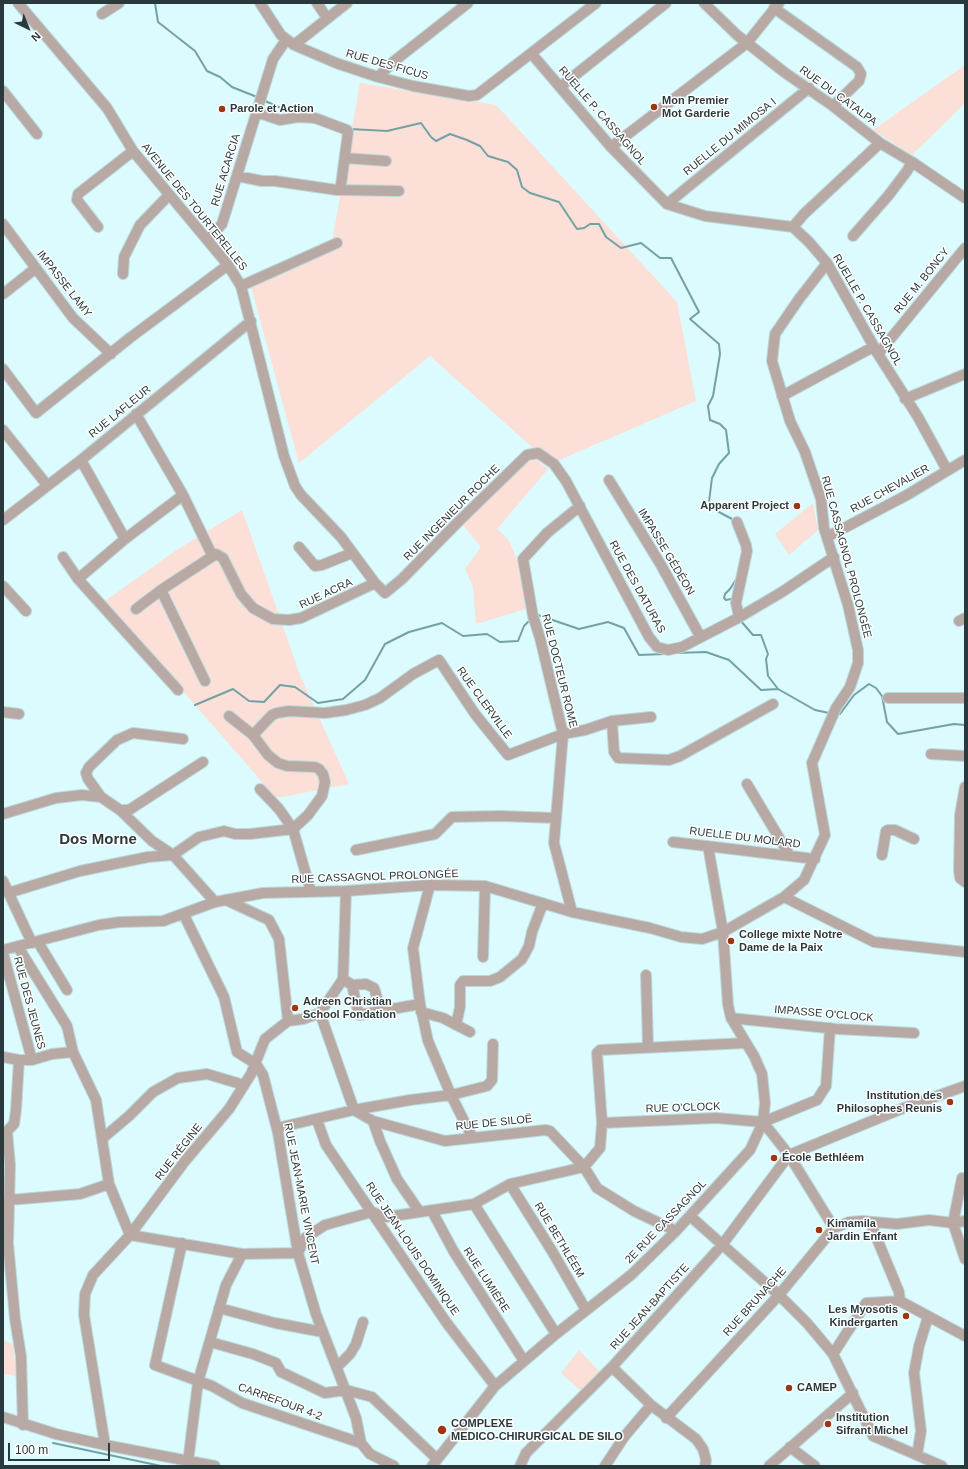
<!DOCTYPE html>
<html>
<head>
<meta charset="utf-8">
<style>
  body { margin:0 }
  #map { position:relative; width:968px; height:1469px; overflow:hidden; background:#dbfbfe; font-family:Helvetica,sans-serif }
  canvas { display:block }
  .frame { position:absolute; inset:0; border:4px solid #2a3a3c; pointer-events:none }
  .north { position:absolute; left:8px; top:8px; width:40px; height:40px; -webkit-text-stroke:3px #fff; paint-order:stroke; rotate:137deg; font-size:11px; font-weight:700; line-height:16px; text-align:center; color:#2a3a3c }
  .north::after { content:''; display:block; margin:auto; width:14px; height:18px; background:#2a3a3c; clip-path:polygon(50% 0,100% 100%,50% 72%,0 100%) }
  .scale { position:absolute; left:8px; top:1443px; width:102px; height:18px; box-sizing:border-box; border:2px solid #2a3a3c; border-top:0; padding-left:5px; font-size:12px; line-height:14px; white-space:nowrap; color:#2a3a3c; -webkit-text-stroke:3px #fff; paint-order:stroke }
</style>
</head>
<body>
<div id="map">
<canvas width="968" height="1469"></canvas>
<div class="frame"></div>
<div class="north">N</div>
<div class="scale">100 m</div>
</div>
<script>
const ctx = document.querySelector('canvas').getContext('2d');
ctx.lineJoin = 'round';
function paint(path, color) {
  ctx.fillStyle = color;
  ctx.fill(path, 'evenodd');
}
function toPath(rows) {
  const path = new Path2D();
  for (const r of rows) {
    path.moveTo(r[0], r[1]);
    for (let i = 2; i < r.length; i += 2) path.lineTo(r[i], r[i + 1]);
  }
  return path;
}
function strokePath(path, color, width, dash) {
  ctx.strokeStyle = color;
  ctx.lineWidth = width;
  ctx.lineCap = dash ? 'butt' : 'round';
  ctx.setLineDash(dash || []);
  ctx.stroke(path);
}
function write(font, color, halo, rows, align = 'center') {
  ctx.font = font + ' Helvetica,sans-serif';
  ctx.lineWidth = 3;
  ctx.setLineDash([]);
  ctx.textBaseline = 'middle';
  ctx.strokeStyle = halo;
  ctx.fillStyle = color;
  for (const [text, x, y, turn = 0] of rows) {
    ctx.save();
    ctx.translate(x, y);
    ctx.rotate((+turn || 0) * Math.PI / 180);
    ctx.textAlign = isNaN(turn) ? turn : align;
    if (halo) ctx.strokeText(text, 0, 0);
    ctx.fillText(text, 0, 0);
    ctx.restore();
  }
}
paint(toPath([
  [965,65,965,103,912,155,873,130],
  [360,83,496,105,677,302,696,401,557,461,533,448,430,356,299,463,249,279,332,242],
  [530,455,548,469,497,529,508,539,519,563,526,609,476,624,473,587,465,569,481,547,461,523],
  [813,503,818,530,789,555,775,534],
  [242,510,300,675,349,784,282,797,275,797,105,601,175,551],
  [3,1340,13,1344,16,1376,3,1374],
  [579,1350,599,1371,581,1391,561,1373]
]), '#fcdfd6');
strokePath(toPath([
  [155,3,158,22,195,51,207,71,220,77,232,87,257,97],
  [263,100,294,114],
  [350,129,387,131,421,123,431,137,436,141,450,134,467,140,480,146,488,156,508,162,517,170,522,187,530,193,559,202,577,229,584,228,590,224,599,224,606,237,621,248,641,243,660,258,671,258,699,312,690,319,719,344,720,354,713,396,708,406,710,420,720,424,726,430,729,453,719,464,712,478,709,502,717,511,732,519,733,522],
  [733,601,731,599,726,600,724,598,725,594,730,589,737,578],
  [535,614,579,629,608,622,624,628,639,655,665,654],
  [740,620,753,635,761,635,768,654,766,659,768,676,778,689,815,710,829,713],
  [675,653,706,652,729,660,761,690,778,689],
  [195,705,233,689,249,701,264,702,280,685,295,687,318,703,343,699,365,680,385,644,409,632,442,623,463,636,487,634,500,642,518,641,524,626,530,620],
  [837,714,840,714,854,695,869,684,876,688,882,696,887,722,898,734,954,724,965,725],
  [53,1443,161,1466]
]), '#72a2a6', 2);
const minor = toPath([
  [18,3,107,108,133,151,228,265,241,286,284,456,295,486,301,495,341,537,375,583,385,593,402,579,459,521,527,455,538,453,554,464,566,481,649,637,657,647,668,650,682,647,738,618,782,592,834,557],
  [260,3,281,35,294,45,336,63,378,77,413,86,469,96,477,95,596,3],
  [317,3,327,18],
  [704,3,737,35,784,72,833,106,880,143,912,162,965,198],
  [774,8,857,67,861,74,859,81,833,106],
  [102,14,119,3],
  [294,45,347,3],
  [531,53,611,147,667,204,705,216,793,227,809,242,827,263,878,354,918,417,947,470],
  [378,77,393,62,468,3],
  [560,87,666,3],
  [3,91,37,134],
  [611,147,747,43,779,3],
  [345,158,386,161],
  [237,176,262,181,275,181,337,190,340,190,341,185,348,132,347,130,315,118,298,117,280,120,256,112],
  [340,190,399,191],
  [667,204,809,88],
  [3,224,73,318,111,354],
  [98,227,77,200,78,194,133,151],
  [793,227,804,214,880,143],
  [853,236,888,196,907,171,912,162],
  [208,240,222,224,273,59,286,40],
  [123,274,124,257,140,225,169,195],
  [241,286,337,243],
  [3,294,36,268],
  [3,369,36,413,131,337,228,265],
  [782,396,873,347,878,354,965,248],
  [905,399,965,374],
  [136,414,183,495,212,555],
  [3,430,47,485],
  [81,460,125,539],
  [609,480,661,565,700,636],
  [3,520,81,460,251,321],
  [737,522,746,545,747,551,736,603,739,617],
  [827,537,907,495,965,460],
  [299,547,315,566,322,565,352,553],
  [63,557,78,579],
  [3,586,26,611],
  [161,590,205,681],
  [136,609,161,590,216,554,223,558,241,594,253,608,273,619,289,620,301,618,375,583],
  [959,621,965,618],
  [178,690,78,579,125,539,183,495],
  [888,698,965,698],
  [3,712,19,714],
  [612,721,614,752,618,758,669,760,680,756,773,704],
  [253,735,272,715,277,713,289,711,325,713,346,710,365,705,380,698,413,674,439,660,475,714,508,755,563,734,585,730,612,721,651,717],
  [931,754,965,756],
  [747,784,790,856],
  [965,787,960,815,959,871,960,878,965,882],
  [260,789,279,809,293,829,311,892],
  [101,797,88,779,86,773,89,767,117,740,133,733,183,739],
  [120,810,129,810,203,762],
  [3,814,56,798,82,795,101,797,120,810,152,841,173,855,215,902],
  [673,842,815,859],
  [356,850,435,834,452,817,500,816,555,818],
  [882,855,886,831,888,830,895,830,914,839],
  [3,881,32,943],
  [430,885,413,948,420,1004,428,1041,451,1095,472,1137],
  [8,893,80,871,148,857,173,855,199,837,224,831,235,834,250,834,293,829,308,815,322,796,325,782,323,774,319,769,315,767,287,766,278,763,268,755,253,735,229,716],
  [784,897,874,942,965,952],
  [572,912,554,843,563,734,540,638,533,616,523,559,547,533,580,506],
  [184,915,224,997,237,1052,256,1064,263,1075,278,1133,298,1253,316,1314,356,1418,361,1443],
  [38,942,67,990],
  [18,947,67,1026,73,1052],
  [3,950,99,925,120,922,163,921,215,902,263,893,346,891,430,885,485,886,572,912,650,928,681,937,702,939,723,932,784,897,804,880,825,835,812,763,836,708,850,687,858,663,858,650,848,605,824,528,821,499,805,452,790,421,772,361,775,334,799,299,827,263],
  [3,953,32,1060],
  [483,957,485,886],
  [646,975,648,1047],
  [343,979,352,985,359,1015,420,1004],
  [352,985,366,984,374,988,381,1011],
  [421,1012,443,1018,470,1032],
  [320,1013,354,1110],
  [731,1018,837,1029,914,1033],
  [288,1021,303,1019,320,1013,343,979,346,891],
  [456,1025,460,1007,460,985,463,981,490,981,500,977,522,959,529,946,532,932,543,903],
  [3,1057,19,1060,16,1110,14,1124,7,1131,10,1165,8,1243,15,1319,21,1356,23,1425],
  [19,1060,32,1060,52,1054,73,1052,96,1100,109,1184,130,1235,242,1254,298,1253,305,1238,325,1225,372,1212,386,1217,474,1204,510,1184,584,1167,600,1148,602,1123,597,1053,600,1050,746,1043],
  [354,1110,373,1121,445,1141,545,1130,550,1131,584,1167,597,1188,634,1211,676,1231],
  [317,1120,326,1145,446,1322,495,1386],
  [373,1121,380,1141,397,1179,419,1211],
  [763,1122,789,1155,834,1228],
  [602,1123,716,1118,763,1122,817,1100,826,1086,830,1028],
  [277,1128,354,1110,410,1100,451,1095,487,1086,492,1080,493,1044],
  [103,1138,129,1116,153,1092,178,1078,207,1074,244,1085],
  [962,1178,953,1223,965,1259],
  [510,1184,552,1251,586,1310],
  [9,1200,80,1194,109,1184],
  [474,1204,556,1334],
  [432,1211,454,1252,524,1361],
  [690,1216,779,1295,807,1323,833,1354,873,1436,942,1466],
  [870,1222,899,1292,900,1301,965,1336],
  [182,1243,155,1365,212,1386,242,1403,361,1443,370,1454,394,1466],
  [219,1308,275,1323,323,1332],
  [210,1342,253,1354,276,1363,281,1372,325,1393,346,1390,372,1397,437,1459],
  [833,1354,866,1303,900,1301],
  [337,1367,350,1354,356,1344,363,1322],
  [612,1367,651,1405,696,1439,703,1449,706,1460,705,1466],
  [3,1417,56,1434,105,1445,215,1466],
  [666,1418,779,1295,834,1228,849,1222,862,1221,897,1224,929,1220,953,1223,965,1221],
  [105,1445,84,1315,85,1294,93,1275,130,1235,185,1161,229,1109,251,1074,265,1039,288,1021,279,939,269,920,226,900],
  [790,1447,815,1466],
  [917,1455,921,1431,914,1373,919,1346,928,1317],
  [188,1462,198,1382,226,1285,242,1254],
  [432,1466,495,1386,556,1334,631,1275,676,1231,750,1150,763,1122,765,1103,762,1074,754,1056,731,1018,728,1005,723,932,708,846],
  [520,1466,526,1453,612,1367,722,1245,789,1155,901,1109,965,1086],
  [605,1466,624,1437,651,1405],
  [769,1466,853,1393]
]);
strokePath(minor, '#bbd8db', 12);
strokePath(minor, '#b8a9a4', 10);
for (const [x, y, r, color] of [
  [654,107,4,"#9d3614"],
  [222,109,4,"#9d3614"],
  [797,506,4,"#9d3614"],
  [731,941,4,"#9d3614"],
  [295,1008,4,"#9d3614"],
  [950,1102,4,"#9d3614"],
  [774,1158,4,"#9d3614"],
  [819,1230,4,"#9d3614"],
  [906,1316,4,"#9d3614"],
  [789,1388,4,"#9d3614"],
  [828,1424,4,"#9d3614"],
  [442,1430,5,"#9d3614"]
]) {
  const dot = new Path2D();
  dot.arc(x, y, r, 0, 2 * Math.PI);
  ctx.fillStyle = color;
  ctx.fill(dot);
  strokePath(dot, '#fff', 1.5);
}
write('11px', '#2a3a3c', '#fff', [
  ["RUE DES FICUS",387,65,16],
  ["RUE DU CATALPA",838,96,36],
  ["RUELLE P. CASSAGNOL",602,116,49],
  ["RUELLE DU MIMOSA I",730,137,-39],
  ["RUE ACARCIA",226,170,-73],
  ["AVENUE DES TOURTERELLES",194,207,51],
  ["RUE M. BONCY",922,281,-51],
  ["IMPASSE LAMY",64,284,52],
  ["RUELLE P. CASSAGNOL",867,310,60],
  ["RUE LAFLEUR",120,412,-39],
  ["RUE CHEVALIER",890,489,-29],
  ["RUE INGENIEUR ROCHE",452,513,-45],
  ["IMPASSE GÉDÉON",666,552,59],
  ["RUE CASSAGNOL PROLONGÉE",846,557,75],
  ["RUE DES DATURAS",637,587,61],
  ["RUE ACRA",326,594,-25],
  ["RUE DOCTEUR ROME",559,671,76],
  ["RUE CLERVILLE",484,703,54],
  ["RUELLE DU MOLARD",745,838,7],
  ["RUE CASSAGNOL PROLONGÉE",375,877,-2],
  ["RUE DES JEUNES",29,1003,75],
  ["IMPASSE O'CLOCK",824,1014,5],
  ["RUE O'CLOCK",683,1108,-2],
  ["RUE DE SILOË",494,1123,-6],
  ["RUE RÉGINE",179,1152,-52],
  ["RUE JEAN-MARIE VINCENT",301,1194,79],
  ["2E RUE CASSAGNOL",666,1222,-46],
  ["RUE BETHLÉEM",559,1240,59],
  ["RUE JEAN-LOUIS DOMINIQUE",412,1249,56],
  ["RUE LUMIÈRE",486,1280,57],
  ["RUE BRUNACHE",755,1302,-48],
  ["RUE JEAN-BAPTISTE",650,1307,-48],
  ["CARREFOUR 4-2",280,1402,20]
]);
write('bold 11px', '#2a3a3c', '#fff', [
  ["Mon Premier",662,101],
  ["Mot Garderie",662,114],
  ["Parole et Action",230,109],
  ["Apparent Project",789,506,"right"],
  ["College mixte Notre",739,935],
  ["Dame de la Paix",739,948],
  ["Adreen Christian",303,1002],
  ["School Fondation",303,1015],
  ["Institution des",942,1096,"right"],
  ["Philosophes Reunis",942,1109,"right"],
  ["École Bethléem",782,1158],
  ["Kimamila",827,1224],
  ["Jardin Enfant",827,1237],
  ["Les Myosotis",898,1310,"right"],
  ["Kindergarten",898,1323,"right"],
  ["CAMEP",797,1388],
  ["Institution",836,1418],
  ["Sifrant Michel",836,1431],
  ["COMPLEXE",451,1424],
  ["MEDICO-CHIRURGICAL DE SILO",451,1437]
], 'left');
write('bold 15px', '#2a3a3c', '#fff', [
  ["Dos Morne",98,840]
]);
</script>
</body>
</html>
